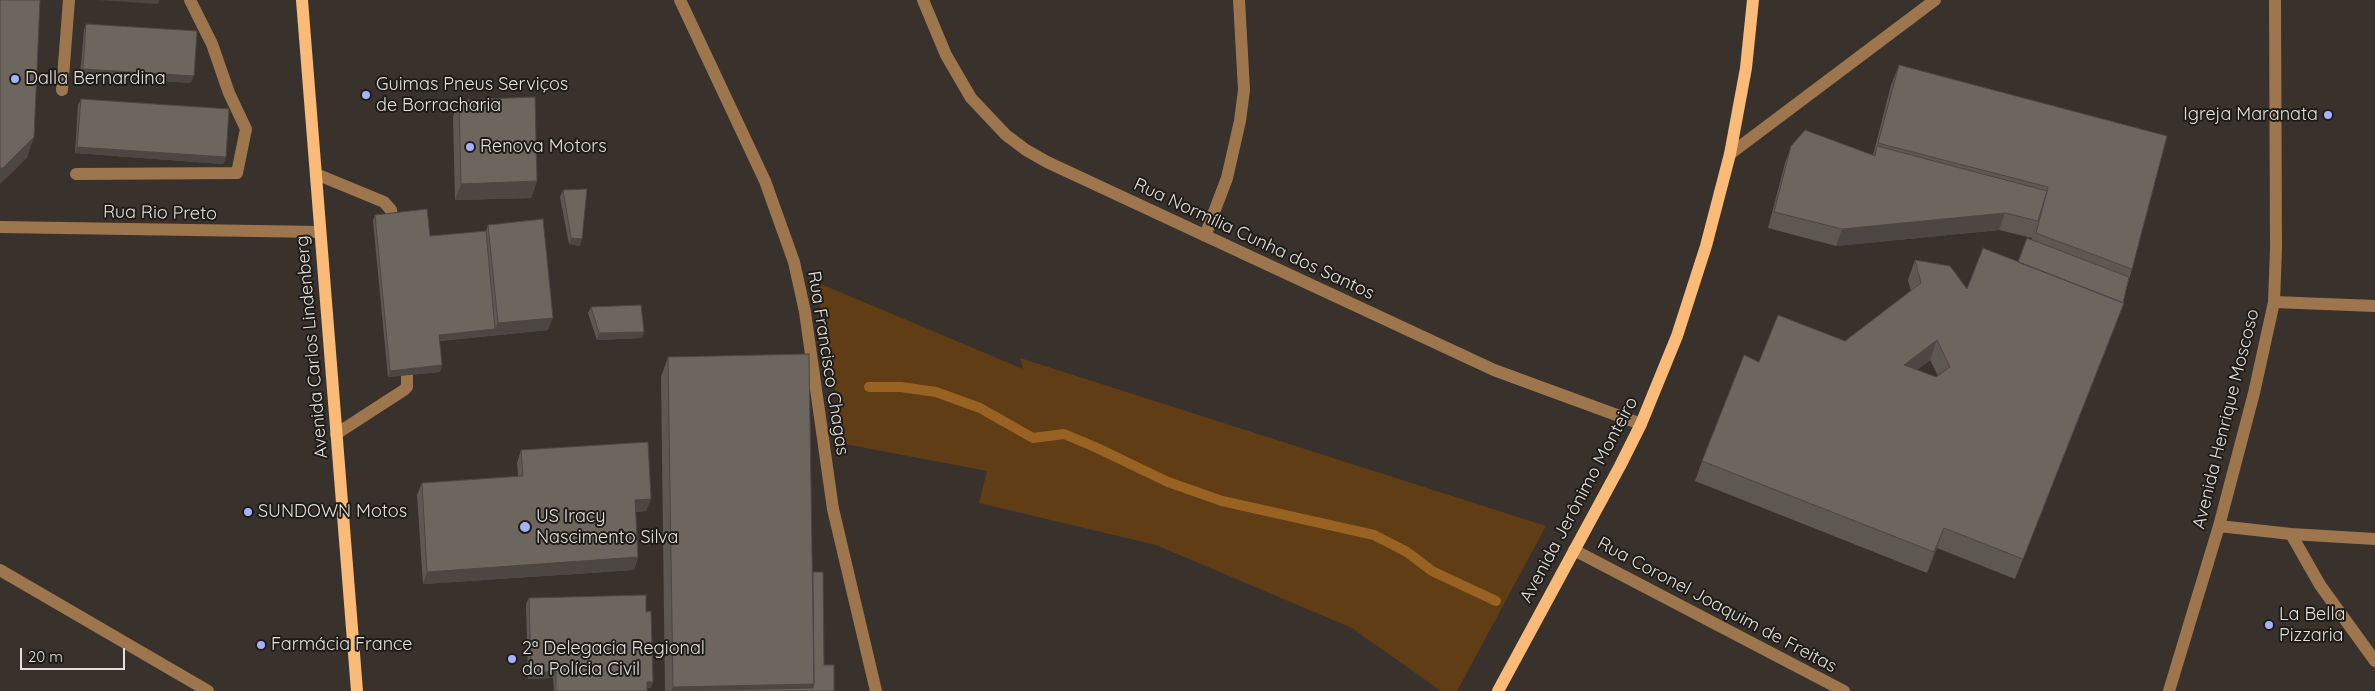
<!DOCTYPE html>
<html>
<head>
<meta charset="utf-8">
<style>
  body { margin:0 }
  #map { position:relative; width:2375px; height:691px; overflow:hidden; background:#39322c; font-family:Quicksand,sans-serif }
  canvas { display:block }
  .scale { position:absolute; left:20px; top:648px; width:105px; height:22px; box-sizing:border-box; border:2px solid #e4e0dc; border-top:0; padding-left:6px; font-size:15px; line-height:18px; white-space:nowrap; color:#e4e0dc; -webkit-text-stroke:4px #1e1b18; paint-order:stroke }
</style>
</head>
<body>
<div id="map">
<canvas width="2375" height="691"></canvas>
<div class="scale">20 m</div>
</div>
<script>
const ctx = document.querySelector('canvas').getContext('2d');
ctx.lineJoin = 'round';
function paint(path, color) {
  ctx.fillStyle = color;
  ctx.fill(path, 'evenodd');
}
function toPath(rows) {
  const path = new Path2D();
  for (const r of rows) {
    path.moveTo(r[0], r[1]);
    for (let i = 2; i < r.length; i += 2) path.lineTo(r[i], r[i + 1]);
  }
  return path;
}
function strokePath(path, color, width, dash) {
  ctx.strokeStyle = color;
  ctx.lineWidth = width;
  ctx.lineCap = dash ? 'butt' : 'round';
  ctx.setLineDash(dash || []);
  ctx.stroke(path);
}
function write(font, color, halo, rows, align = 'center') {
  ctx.font = font + ' Quicksand,sans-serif';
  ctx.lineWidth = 4;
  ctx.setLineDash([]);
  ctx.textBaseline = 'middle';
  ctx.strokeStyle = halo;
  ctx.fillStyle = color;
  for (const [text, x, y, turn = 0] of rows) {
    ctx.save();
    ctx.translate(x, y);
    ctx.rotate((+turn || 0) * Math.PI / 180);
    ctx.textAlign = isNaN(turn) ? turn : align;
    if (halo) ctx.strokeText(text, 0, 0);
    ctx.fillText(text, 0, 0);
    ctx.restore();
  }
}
paint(toPath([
  [816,282,1023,369,1020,358,1546,526,1457,691,1441,691,1352,628,1156,545,979,503,987,471,845,444]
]), '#603d15');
strokePath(toPath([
  [869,387,901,387,936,392,980,408,1033,438,1064,434,1095,447,1168,482,1222,501,1374,535,1407,552,1432,571,1496,601]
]), '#986222', 10);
strokePath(toPath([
  [680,0,765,181,794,262,805,312,833,509,876,691],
  [923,0,946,55,971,98,1006,135,1026,150,1047,162,1494,370,1641,424],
  [62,90,69,0],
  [1730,154,1935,0],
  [76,174,237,173,246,129,229,93,212,44,190,0],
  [316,174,384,202,391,210,392,219],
  [0,227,320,232],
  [1205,236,1227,178,1240,121,1244,90,1239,0],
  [2274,302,2375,306],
  [336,434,404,390,407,387,407,375],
  [2219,526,2291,534,2375,539],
  [2291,534,2320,585,2375,661],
  [1574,550,1844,691],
  [0,570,208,691],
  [2169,691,2219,526,2254,393,2274,302,2276,249,2275,0]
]), '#9d764e', 12);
strokePath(toPath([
  [302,0,357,691],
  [1498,691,1620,466,1641,424,1677,336,1706,246,1730,154,1746,68,1753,0]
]), '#fbbb78', 12);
paint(toPath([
  [86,24,191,83,80,75,84,30],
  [1899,65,2167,136,2132,269,2116,324,2015,579,1937,548,1927,573,1695,481,1702,461,1759,362,1845,341,1911,291,1908,280,1915,260,1967,289,2018,262,2032,240,2032,238,1999,230,1836,246,1768,228,1785,163,1791,146,1873,155,1891,85],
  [1930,360,1938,376,1936,377,1917,370],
  [81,99,226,157,223,164,75,153,78,105],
  [459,100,537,181,531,198,455,200,453,117],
  [563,190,580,246,569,244,560,197],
  [375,215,430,236,486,231,488,225,548,330,440,341,440,372,388,377,373,221],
  [591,307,642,338,597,340,588,313],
  [668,357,813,572,824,665,834,691,665,691,661,377],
  [521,450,646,511,636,512,638,557,634,570,423,584,417,495,422,483,518,476,517,463],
  [529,598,646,612,653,682,651,688,647,688,647,691,554,691,553,678,528,679,526,604]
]), '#5e5852');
paint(toPath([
  [98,0,159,0,158,4],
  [83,69,194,76,191,83,80,75],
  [34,137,27,158,0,184,0,168],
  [77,147,226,157,223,164,75,153],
  [537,181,531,198,455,200,461,184],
  [2005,213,1999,230,1836,246,1842,229],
  [571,238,582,239,580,246,569,244],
  [2124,303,2116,324,2015,579,2023,559],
  [553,318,548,330,437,341,439,335,495,329,498,323],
  [644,332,642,338,597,340,599,333],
  [1937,340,1930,360,1897,385,1904,365],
  [442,365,440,372,388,377,390,371],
  [651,499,646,511,630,512,635,500],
  [1944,528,1937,548,1927,573,1934,552],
  [638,557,634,570,423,584,427,572],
  [531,672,556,672,553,678,528,679],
  [647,682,653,682,651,688,645,688],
  [814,684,812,691,671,691,673,687]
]), '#4c4742');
const building = toPath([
  [0,0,40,0,34,137,3,168,0,168,0,0],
  [86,24,197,31,194,76,83,69,86,24],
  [1899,65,2167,136,2132,269,2036,233,2048,187,1878,143,1899,65],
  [535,97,537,181,461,184,459,100,535,97],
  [81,99,229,109,226,157,77,147,81,99],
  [1805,130,1875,156,1877,146,2047,191,2038,221,2005,213,1842,229,1774,212,1791,146,1805,130],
  [587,189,582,239,571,238,563,190,587,189],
  [427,209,430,236,486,231,495,329,439,335,442,365,390,371,375,215,427,209],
  [543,219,553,318,498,323,488,225,543,219],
  [2027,238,2129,277,2123,303,2018,262,2027,238],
  [1983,248,2124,303,2023,559,1944,528,1934,552,1702,461,1744,355,1759,362,1778,315,1845,341,1921,283,1915,260,1950,266,1967,289,1983,248],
  [1937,340,1950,367,1936,377,1904,365,1937,340],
  [641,305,644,332,599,333,591,307,641,305],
  [809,354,814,684,673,687,668,357,809,354],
  [648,442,651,499,635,500,638,557,427,572,422,483,523,476,521,450,648,442],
  [813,572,823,572,824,665,834,665,834,691,664,691,813,688,814,684,813,572],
  [646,595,646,612,651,611,653,682,647,682,647,691,556,691,556,672,531,672,529,598,646,595]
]);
paint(building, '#6d665f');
strokePath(building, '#4c4742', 1);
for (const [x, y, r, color] of [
  [15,79,5,"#a5b1fc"],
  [366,95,5,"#a5b1fc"],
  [2328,115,5,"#a5b1fc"],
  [470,147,5,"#a5b1fc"],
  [248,512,5,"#a5b1fc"],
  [525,527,6,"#a5b1fc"],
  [2269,625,5,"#a5b1fc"],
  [261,645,5,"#a5b1fc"],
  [512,659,5,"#a5b1fc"]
]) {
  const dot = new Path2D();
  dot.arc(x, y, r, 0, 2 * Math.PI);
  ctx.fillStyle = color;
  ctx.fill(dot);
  strokePath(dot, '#1e1b18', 2);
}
write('18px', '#e4e0dc', '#1e1b18', [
  ["Dalla Bernardina",25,79],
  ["Guimas Pneus Serviços",376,85],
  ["de Borracharia",376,106],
  ["Igreja Maranata",2318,115,"right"],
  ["Renova Motors",480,147],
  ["SUNDOWN Motos",258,512],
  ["US Iracy",536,517],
  ["Nascimento Silva",536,538],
  ["La Bella",2279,615],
  ["Pizzaria",2279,636],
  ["Farmácia France",271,645],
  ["2ª Delegacia Regional",522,649],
  ["da Polícia Civil",522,670]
], 'left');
write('18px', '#e4e0dc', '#1e1b18', [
  ["Rua Rio Preto",160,213,1],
  ["Rua Normília Cunha dos Santos",1254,239,25],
  ["Avenida Carlos Lindenberg",312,347,-95],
  ["Rua Francisco Chagas",828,363,81],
  ["Avenida Henrique Moscoso",2226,419,-76],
  ["Avenida Jerônimo Monteiro",1579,500,-62],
  ["Rua Coronel Joaquim de Freitas",1717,605,28]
]);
</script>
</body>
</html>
